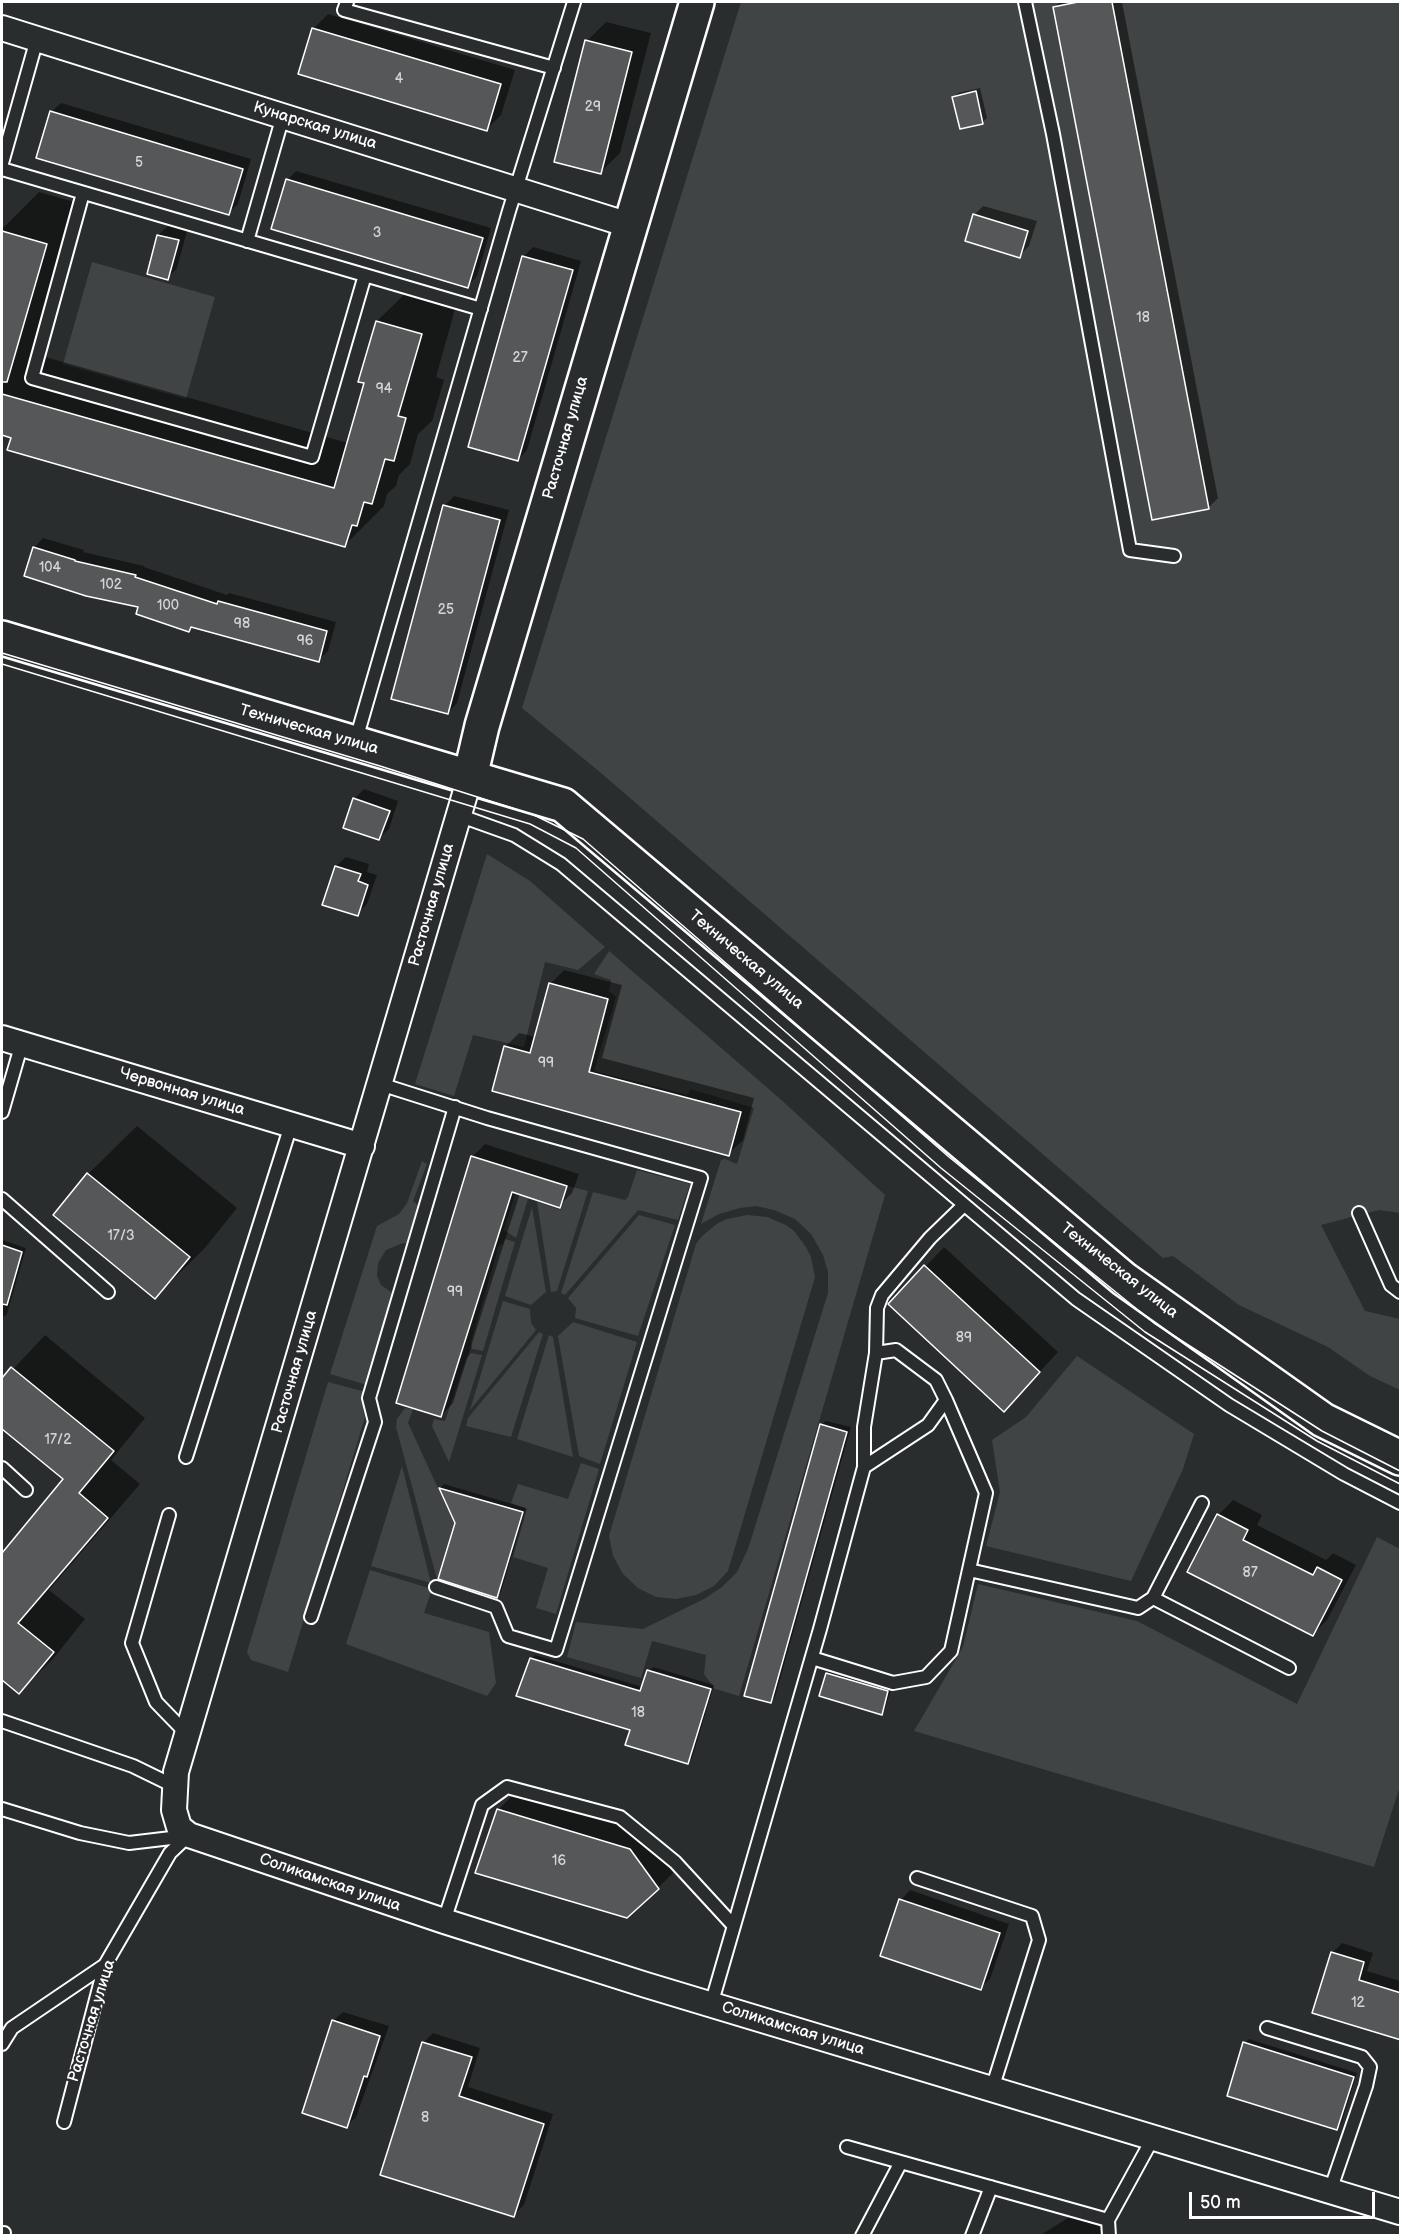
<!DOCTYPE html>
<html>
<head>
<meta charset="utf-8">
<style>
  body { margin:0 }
  #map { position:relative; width:1402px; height:2237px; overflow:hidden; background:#2a2d2e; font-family:"Balsamiq Sans",sans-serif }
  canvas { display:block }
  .frame { position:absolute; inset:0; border:3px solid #fff; pointer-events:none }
  .scale { position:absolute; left:1189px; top:2192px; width:186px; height:27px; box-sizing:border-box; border:3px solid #fff; border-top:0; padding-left:8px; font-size:18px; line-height:21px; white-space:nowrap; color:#fff; -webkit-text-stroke:4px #2a2d2e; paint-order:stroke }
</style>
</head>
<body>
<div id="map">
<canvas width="1402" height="2237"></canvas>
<div class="frame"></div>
<div class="scale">50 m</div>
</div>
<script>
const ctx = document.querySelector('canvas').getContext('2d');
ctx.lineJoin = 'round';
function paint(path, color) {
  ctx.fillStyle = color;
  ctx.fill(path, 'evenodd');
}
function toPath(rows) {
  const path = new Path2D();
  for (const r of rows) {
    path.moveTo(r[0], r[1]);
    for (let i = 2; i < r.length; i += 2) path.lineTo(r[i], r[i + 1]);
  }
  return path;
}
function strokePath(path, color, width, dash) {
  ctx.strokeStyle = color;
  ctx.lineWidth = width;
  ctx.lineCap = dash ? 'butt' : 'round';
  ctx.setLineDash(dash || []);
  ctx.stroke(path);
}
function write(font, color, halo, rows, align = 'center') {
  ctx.font = font + ' "Balsamiq Sans",sans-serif';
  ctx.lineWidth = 4.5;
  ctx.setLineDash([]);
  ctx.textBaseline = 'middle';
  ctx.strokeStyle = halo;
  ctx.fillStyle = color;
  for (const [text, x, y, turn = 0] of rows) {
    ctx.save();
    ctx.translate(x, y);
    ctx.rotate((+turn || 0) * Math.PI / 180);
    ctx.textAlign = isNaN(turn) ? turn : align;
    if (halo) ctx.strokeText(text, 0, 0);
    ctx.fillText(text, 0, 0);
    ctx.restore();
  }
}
paint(toPath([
  [741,2,1400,2,1400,1213,1379,1210,1321,1225,1365,1311,1400,1319,1400,1390,1370,1376,1328,1347,1239,1305,1173,1256,1163,1258,601,773,522,708],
  [92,262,215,297,186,399,63,364],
  [487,854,530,881,605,947,578,970,545,962,524,1047,473,1035,454,1096,415,1084],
  [609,951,778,1097,885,1195,739,1696,715,1689,704,1674,706,1655,652,1641,641,1678,567,1657,576,1622,643,1629,704,1599,722,1587,737,1572,748,1549,828,1293,828,1272,823,1255,811,1234,795,1219,774,1210,756,1206,740,1208,719,1214,701,1224,721,1160,725,1159,737,1164,754,1108,690,1089,688,1095,594,1071,616,997,609,991,611,980,594,974],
  [422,1161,427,1164,413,1201,420,1207,410,1244,403,1243,386,1250,378,1263,377,1276,381,1285,394,1294,367,1385,330,1374,377,1226,399,1214,407,1203],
  [637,1170,690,1184,678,1220,638,1210,565,1295,561,1293,593,1192,625,1200,628,1197],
  [522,1171,535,1176,516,1238,504,1230],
  [568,1186,588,1191,557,1291,551,1292,537,1202,561,1210],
  [532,1207,546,1292,531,1305,505,1296],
  [639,1215,675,1225,638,1336,575,1318,576,1308,568,1298],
  [747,1215,767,1217,786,1225,794,1231,806,1247,811,1257,815,1277,728,1571,714,1586,696,1595,676,1599,656,1597,638,1588,623,1574,613,1556,609,1536,696,1244,702,1236,718,1223,727,1219],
  [505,1239,515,1242,483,1351,472,1349,471,1342,499,1245,503,1244],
  [503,1301,530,1309,531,1323,536,1330,470,1410],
  [573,1322,637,1342,600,1464,579,1456,558,1336],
  [539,1332,543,1334,511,1437,466,1426,468,1418],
  [549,1335,553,1337,573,1457,517,1439],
  [471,1353,482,1355,449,1462,432,1426,434,1419,445,1421,466,1359],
  [1077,1356,1194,1434,1183,1469,1131,1581,986,1546,1000,1492,992,1440,1026,1417],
  [328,1382,366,1392,363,1409,365,1417,288,1672,251,1660,247,1652],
  [405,1408,413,1409,408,1423,454,1523,437,1579,396,1427,397,1419],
  [581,1463,599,1469,556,1614,536,1608,548,1568,513,1557,527,1509,511,1503,518,1484,568,1499],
  [402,1466,431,1583,371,1566],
  [1377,1537,1400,1549,1400,1786,1374,1867,914,1731,963,1647,978,1584,1137,1621,1297,1704],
  [370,1570,432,1589,424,1613,489,1632,496,1683,487,1696,346,1644]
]), '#414445');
paint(toPath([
  [1060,2,1122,2,1218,498,1209,507,1153,518,1054,7],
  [328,14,515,70,501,115,487,129,313,29],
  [606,22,651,33,620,153,601,172,587,41],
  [980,88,987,118,983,122,954,97,958,93],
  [61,103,251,159,238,204,228,213,51,112],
  [296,171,491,228,477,276,468,286,287,180],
  [39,192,85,205,42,356,348,443,366,382,377,321,416,283,459,295,436,377,444,380,432,421,418,434,410,464,399,475,396,486,387,494,384,506,345,545,2,433,2,229],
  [983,206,1037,221,1029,246,1019,256,974,215],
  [168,226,187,231,177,268,168,278,158,235],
  [533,247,581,261,527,450,518,460,523,257],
  [454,496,509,510,457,703,448,713,393,698,445,505],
  [43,538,84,550,83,552,144,566,144,567,227,595,229,593,336,622,328,651,318,660,193,626,189,630,140,606,34,548],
  [364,789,398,801,389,829,379,838,354,799],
  [346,857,369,864,367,872,377,875,367,904,357,914,336,866],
  [564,970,622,985,602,1058,754,1098,743,1140,728,1154,505,1047,519,1033,536,1037,550,984],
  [137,1126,237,1208,204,1249,155,1297,88,1174],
  [485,1144,579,1174,572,1193,559,1206,520,1193,453,1403,441,1416,472,1157],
  [2,1240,26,1248,7,1314,2,1318],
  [944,1247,1058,1352,1023,1390,890,1304],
  [45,1335,145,1418,111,1460,140,1484,49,1590,85,1619,52,1660,19,1692,2,1678,2,1550,4,1552,65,1479,2,1427,2,1381],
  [826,1421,851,1427,775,1697,771,1701,821,1425],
  [444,1484,526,1508,501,1592,497,1596,456,1523,440,1488],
  [1233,1500,1262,1515,1257,1525,1326,1560,1333,1553,1356,1565,1327,1620,1313,1634,1218,1515],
  [535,1655,643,1687,649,1671,653,1667,714,1685,692,1758,688,1762,531,1659],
  [831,1669,892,1687,885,1709,881,1713,827,1673],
  [517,1791,649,1830,677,1869,658,1888,498,1810],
  [910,1890,1009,1924,990,1979,980,1988,901,1900],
  [1342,1943,1373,1953,1367,1971,1400,1981,1400,2039,1332,1953],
  [343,2012,389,2026,356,2117,347,2126,333,2021],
  [433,2033,480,2048,468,2087,553,2114,524,2205,514,2215,382,2174,424,2042],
  [1249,2039,1357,2073,1341,2124,1336,2129,1245,2043],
  [1087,2206,1105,2236,1039,2236]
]), '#0007');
const building = toPath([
  [1078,2,1112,2,1209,509,1152,520,1053,7,1078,2],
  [312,28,501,84,487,131,298,74,312,28],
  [585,40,632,52,601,174,554,162,585,40],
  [976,91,983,124,960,129,952,97,976,91],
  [50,111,243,169,229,215,36,158,50,111],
  [286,179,483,238,468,288,271,229,286,179],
  [973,214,1028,231,1020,258,965,241,973,214],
  [2,231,47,244,7,382,2,382,2,231],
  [157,235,179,240,168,280,147,274,157,235],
  [522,256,573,270,518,461,468,447,522,256],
  [376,321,422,334,398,416,406,418,394,461,385,459,372,504,364,502,357,526,352,525,345,547,7,450,11,438,2,435,2,394,334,488,364,383,358,382,376,321],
  [443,505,500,520,448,714,391,699,443,505],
  [33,547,75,560,75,561,136,575,135,577,217,604,218,601,327,631,319,662,191,627,189,632,136,614,138,607,86,596,24,576,33,547],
  [353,798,390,811,379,840,343,828,353,798],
  [335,866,361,874,358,881,368,885,358,916,322,905,335,866],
  [549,983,608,999,589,1072,741,1112,729,1156,492,1091,504,1046,530,1053,549,983],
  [471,1156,567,1186,560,1208,512,1192,441,1417,396,1403,471,1156],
  [87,1173,190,1257,155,1299,53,1215,87,1173],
  [2,1245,22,1252,7,1305,2,1304,2,1245],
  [924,1265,1040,1372,1004,1412,888,1304,924,1265],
  [11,1367,114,1451,79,1493,108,1518,18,1623,54,1652,19,1694,2,1680,2,1553,63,1479,2,1429,2,1378,11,1367],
  [820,1424,847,1432,771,1703,744,1696,820,1424],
  [439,1488,523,1512,497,1598,438,1579,455,1523,439,1488],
  [1217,1514,1248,1530,1243,1540,1313,1575,1317,1567,1342,1580,1313,1636,1187,1572,1217,1514],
  [530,1658,640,1691,647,1670,711,1689,688,1764,625,1745,630,1730,516,1696,530,1658],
  [826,1673,888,1691,882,1715,819,1696,826,1673],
  [497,1809,630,1849,659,1889,627,1918,475,1873,497,1809],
  [899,1899,1000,1933,981,1990,880,1956,899,1899],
  [1331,1952,1364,1962,1359,1980,1401,1993,1401,2040,1312,2013,1331,1952],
  [332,2020,380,2036,367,2077,364,2076,347,2128,302,2113,332,2020],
  [422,2042,472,2057,459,2096,544,2124,514,2217,380,2175,422,2042],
  [1243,2042,1354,2077,1337,2130,1227,2096,1243,2042]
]);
paint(building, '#555758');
strokePath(building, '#fff', 1.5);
const lane = toPath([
  [347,2,344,10,554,68],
  [1025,2,1053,134,1130,550,1174,556],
  [2,163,37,39],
  [2,169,481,309],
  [83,193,32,378,312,457,365,275],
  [247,241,283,116],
  [355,743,509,211,574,2],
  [458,815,514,835,561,864,1076,1299,1229,1405,1344,1474,1400,1503],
  [380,1084,487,1118,701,1178,556,1650,508,1636,496,1607,436,1587],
  [2,1112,22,1043],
  [2,1199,108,1292],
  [1359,1213,1391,1285,1400,1292],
  [876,1353,877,1308,882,1295,930,1238,964,1205],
  [186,1457,291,1125],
  [2,1468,26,1490],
  [169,1515,132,1643,156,1702,188,1735],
  [969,1570,1138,1608,1153,1598,1202,1503],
  [1153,1598,1289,1668],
  [311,1617,375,1422,369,1398,455,1107],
  [812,1658,893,1683,926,1677,951,1651,986,1493,946,1400],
  [2,1721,133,1766,174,1786],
  [2,1809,80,1833,129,1843,188,1836],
  [917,1878,1032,1916,1039,1940,992,2089],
  [444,1921,482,1805,507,1787,620,1817,675,1862,733,1925],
  [711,2005,820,1629,864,1467,928,1425,946,1400,936,1380,896,1350,876,1353,864,1427,864,1467],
  [1267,2028,1362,2057,1370,2067,1366,2086,1330,2191],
  [2,2044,12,2028,105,1965],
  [64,2122,105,1965,170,1853,189,1835],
  [847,2147,1108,2220],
  [2,2235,4,2233],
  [862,2236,901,2162],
  [972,2236,991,2187],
  [1109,2236,1108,2220,1153,2138]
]);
const street = toPath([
  [2,28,629,225],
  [470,777,176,1772,174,1810,179,1827,189,1835,444,1921,646,1985,1400,2212],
  [2,1038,362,1146]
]);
const secondary = toPath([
  [2,638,563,805,1124,1279,1323,1420,1400,1458],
  [470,777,482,726,697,2]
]);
strokePath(lane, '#fff', 16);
strokePath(street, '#fff', 28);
strokePath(secondary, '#fff', 38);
strokePath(lane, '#2a2d2e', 12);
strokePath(street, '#2a2d2e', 24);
strokePath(secondary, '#2a2d2e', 33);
strokePath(toPath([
  [2,653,380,766,534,815,583,839,949,1157,1154,1323,1322,1431,1400,1471],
  [2,664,530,824,576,848,941,1168,1145,1332,1317,1441,1400,1484]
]), '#fff', 1.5);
write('14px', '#d4d5d5', null, [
  ["4",399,79],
  ["29",593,107],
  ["5",139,163],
  ["3",377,233],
  ["18",1143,318],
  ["27",520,358],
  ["94",384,389],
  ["104",50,568],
  ["102",111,585],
  ["100",168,606],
  ["25",446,610],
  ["98",242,624],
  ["96",305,641],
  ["99",546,1063],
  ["17/3",121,1236],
  ["99",455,1292],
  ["89",964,1338],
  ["17/2",58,1440],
  ["87",1250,1573],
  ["18",638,1713],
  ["16",559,1861],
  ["12",1358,2003],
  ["8",425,2118]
]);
write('16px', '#fff', '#2a2d2e', [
  ["Кунарская улица",315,126,17],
  ["Расточная улица",566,438,-74],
  ["Техническая улица",309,730,16],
  ["Расточная улица",432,905,-74],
  ["Техническая улица",746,960,40],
  ["Червонная улица",182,1092,17],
  ["Техническая улица",1119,1271,38],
  ["Расточная улица",295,1372,-74],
  ["Соликамская улица",330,1883,19],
  ["Расточная улица",92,2021,-73],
  ["Соликамская улица",793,2029,17]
]);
</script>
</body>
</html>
